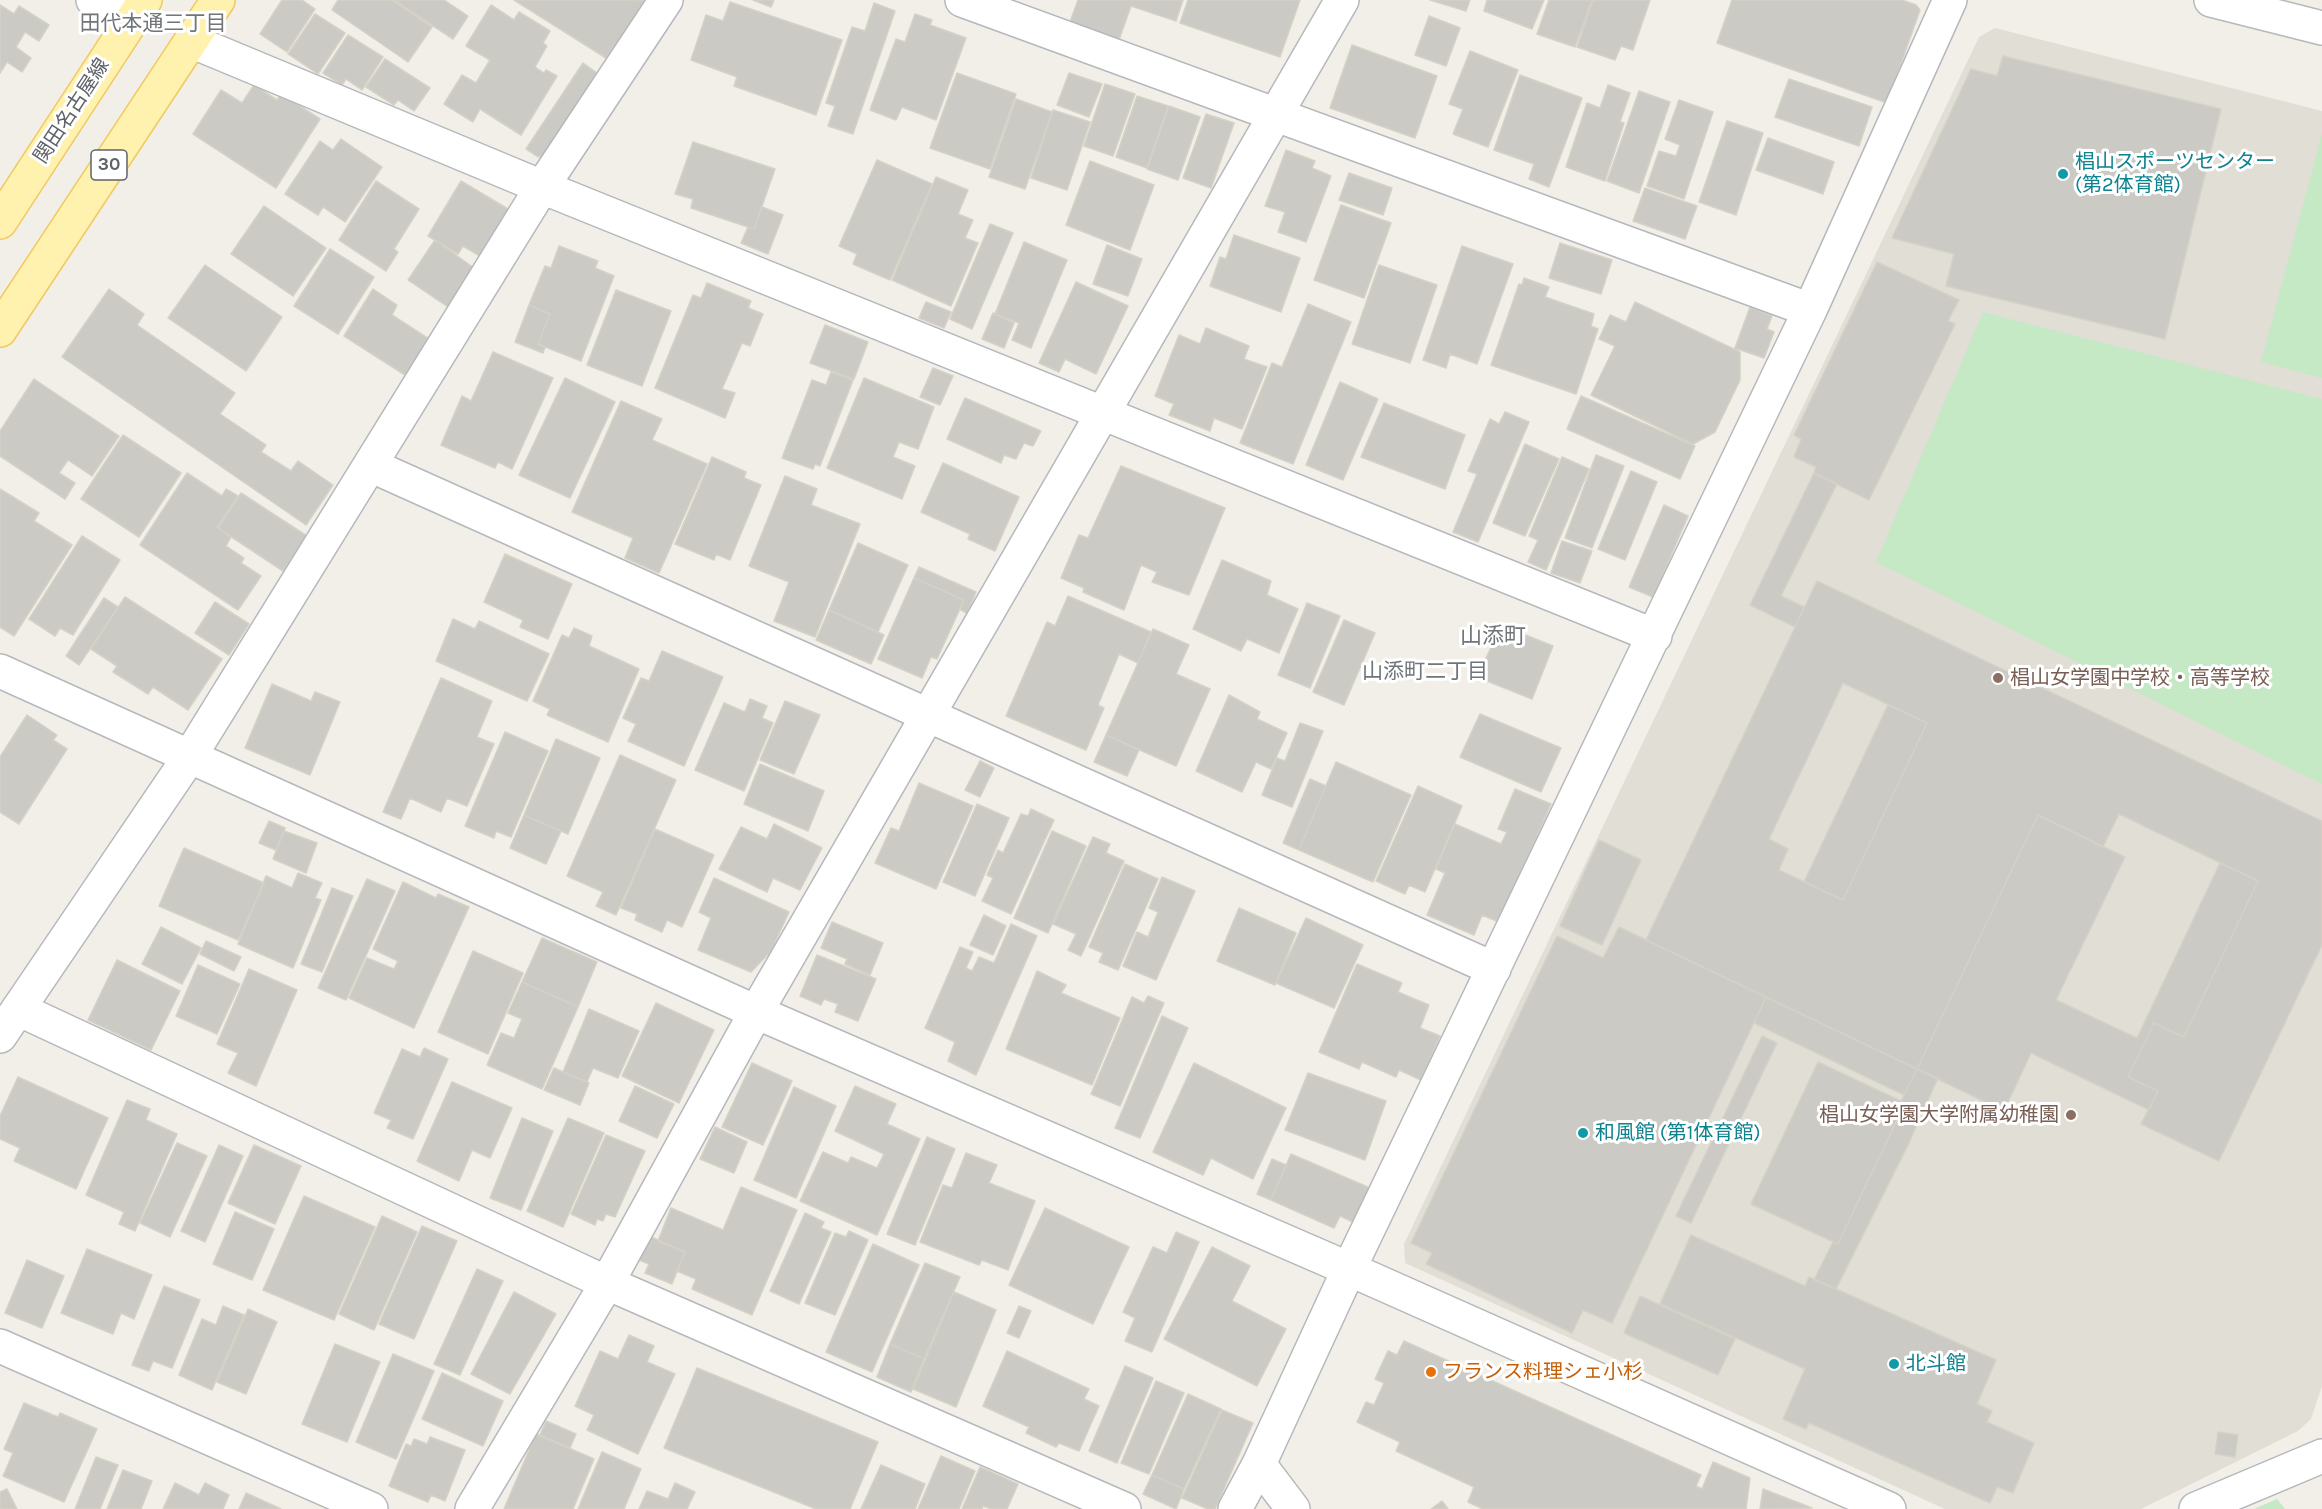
<!DOCTYPE html>
<meta charset="utf-8">
<style>
body{margin:0}
canvas{display:block;background:#f1efe8}
</style>
<canvas width="2322" height="1509"></canvas>
<script>
const c = document.querySelector('canvas').getContext('2d');
c.lineJoin = 'round';
function paint(path, color) { c.fillStyle = color; c.fill(path, 'evenodd'); }
function strokePath(path, color, width, dash) { c.strokeStyle = color; c.lineWidth = width; c.lineCap = dash ? 'butt' : 'round'; c.setLineDash(dash || []); c.stroke(path); }
function write(font, color, halo, rows, align = 'center') {
  c.font = font + ' Karla,"Noto Sans JP",sans-serif'; c.lineWidth = 6; c.setLineDash([]); c.textBaseline = 'middle'; c.strokeStyle = halo; c.fillStyle = color; for (const [text, x, y, turn = 0] of rows) {
    c.save(); c.translate(x, y); c.rotate((+turn || 0) * Math.PI / 180); c.textAlign = isNaN(turn) ? turn : align; if (halo) c.strokeText(text, 0, 0); c.fillText(text, 0, 0); c.restore();
  }
}
paint(new Path2D(`
 M1995,28L2322,111V1386L2311,1419L2298,1431L2141,1509H1945L1405,1263L1404,1244L1979,37Z`), '#e1ded6');
paint(new Path2D(`
 M2322,134V378L2261,362Z
 M1983,312L2322,399V784L1876,562Z
 M2277,1499L2285,1509H2254Z`), '#c5e8c5');
const building = new Path2D(`
 M282,0H302L315,9L287,52L260,34Z
 M338,0H392L432,27L408,62L332,10Z
 M394,0H444L468,16L453,39Z
 M514,0H648L624,53L614,46L606,58Z
 M753,0H774L771,7Z
 M1078,0H1183L1176,21L1131,6L1119,40L1070,22Z
 M1188,0H1300L1280,57L1180,23Z
 M1430,0H1470L1466,11Z
 M1487,0H1544L1532,29L1484,11Z
 M1549,0H1592L1575,47L1537,34Z
 M1593,0H1650L1633,50L1621,46L1615,60L1577,47Z
 M1732,0H1902L1916,5L1920,10L1887,103L1717,43Z
 M730,2L842,40L816,115L734,86L737,77L691,60L706,15L723,21Z
 M874,3L895,11L853,134L828,126L835,106L826,103L852,27L865,31Z
 M0,5L14,14L19,6L49,25L39,41L25,32L16,47L31,58L22,72L7,62L0,73Z
 M491,5L514,20L519,12L550,31L543,43L547,46L535,67L544,73L546,70L557,76L521,135L480,109L473,122L444,104L462,75L476,83L490,60L466,46Z
 M315,14L345,33L318,74L288,54Z
 M915,14L932,20L930,25L966,38L936,120L902,107L896,120L870,110L896,39L905,42Z
 M1429,16L1460,28L1446,66L1415,55Z
 M348,35L383,57L362,90L346,79L342,85L323,73Z
 M1352,45L1437,76L1415,138L1330,108Z
 M1470,51L1518,70L1488,147L1453,134L1463,109L1449,104Z
 M2003,56L2221,109L2165,339L1946,286L1954,254L1892,238L1971,69L1997,76Z
 M385,59L430,88L414,111L398,100L394,105L366,87Z
 M583,63L604,78L556,151L538,157L526,149Z
 M957,73L1016,94L990,169L930,148Z
 M1069,73L1102,84L1089,117L1057,105Z
 M1520,75L1582,98L1549,187L1529,179L1534,164L1494,150Z
 M1789,79L1872,107L1859,146L1775,117Z
 M1105,84L1135,94L1113,156L1084,146Z
 M254,85L277,100L281,94L320,119L276,188L193,134L221,90L242,103Z
 M1608,85L1630,93L1620,122L1624,123L1605,181L1566,167L1587,103L1600,108Z
 M1639,91L1670,102L1639,193L1607,181Z
 M1137,96L1168,106L1147,168L1116,157Z
 M1016,99L1052,112L1025,189L989,177Z
 M1679,100L1713,112L1684,199L1647,186L1659,151L1676,156L1680,145L1665,139Z
 M1169,106L1200,117L1178,180L1147,169Z
 M1053,110L1090,122L1067,190L1031,178Z
 M1206,114L1234,123L1211,188L1183,178Z
 M1727,121L1763,133L1736,215L1699,202Z
 M1768,138L1834,162L1823,194L1756,170Z
 M341,139L382,167L345,222L323,207L318,215L285,194L320,141L333,150Z
 M693,142L775,169L754,229L691,208L693,199L675,194Z
 M1286,150L1315,161L1312,168L1331,176L1306,242L1278,232L1285,212L1265,206Z
 M877,160L932,184L890,280L853,264L857,254L839,246Z
 M1090,161L1154,185L1130,250L1066,225Z
 M1349,173L1392,188L1383,215L1339,200Z
 M936,177L968,190L958,214L973,220L965,238L978,243L951,306L892,280Z
 M376,181L419,209L394,249L398,252L386,271L339,240Z
 M461,181L513,212L485,259L463,246L458,254L428,236Z
 M1645,188L1697,206L1685,239L1633,221Z
 M1341,205L1391,223L1364,298L1314,280Z
 M264,206L326,248L293,296L231,254Z
 M762,207L783,215L768,254L741,243L748,227L754,229Z
 M990,224L1013,233L972,329L950,319Z
 M1234,235L1300,258L1281,312L1210,286L1220,257L1226,259Z
 M435,240L474,268L451,309L408,280Z
 M1024,242L1067,260L1031,348L1012,340L1019,323L995,314Z
 M1560,243L1612,260L1601,294L1549,278Z
 M1107,245L1142,259L1128,296L1093,284Z
 M559,246L598,261L595,268L614,276L581,361L538,344L550,314L529,305L545,266L551,268Z
 M1462,246L1513,264L1477,364L1450,354L1446,368L1423,360Z
 M330,249L374,277L338,334L294,306Z
 M1877,262L1959,300L1948,321L1955,324L1869,500L1814,473L1816,467L1794,457L1801,439L1794,435Z
 M205,265L282,317L246,371L168,318Z
 M1379,265L1437,285L1410,363L1352,344Z
 M1524,278L1549,287L1545,297L1594,314L1591,326L1598,329L1576,394L1491,365L1519,284L1522,285Z
 M1076,282L1128,306L1096,374L1065,359L1059,372L1039,363Z
 M707,283L751,301L748,308L763,314L750,346L742,343L722,389L735,393L725,418L655,388L693,295L701,298Z
 M109,289L144,314L137,325L235,393L220,414L266,445L261,452L291,471L298,461L333,485L306,525L62,357Z
 M373,289L397,305L392,315L429,339L405,375L344,336Z
 M616,290L671,311L642,386L587,365Z
 M926,302L951,312L944,328L919,318Z
 M1635,302L1740,352V380L1715,432L1693,444L1591,395L1615,346L1599,339L1610,315L1626,322Z
 M1308,304L1351,322L1293,464L1240,443L1272,363L1282,367Z
 M529,305L550,314L538,344L545,347L543,353L515,342Z
 M1750,307L1772,316L1767,329L1774,332L1764,358L1735,348Z
 M993,313L1014,323L1004,348L982,339Z
 M825,325L868,342L854,379L810,363Z
 M1206,328L1249,346L1244,359L1267,367L1242,429L1214,418L1210,431L1169,415L1174,404L1155,396L1179,335L1200,344Z
 M493,352L553,378L512,469L498,462L495,468L441,445L462,396L471,401Z
 M933,368L953,376L940,405L920,397Z
 M831,372L853,380L820,466L815,464L813,469L782,458L812,380L826,385Z
 M565,378L615,402L570,498L519,475Z
 M864,378L934,407L918,449L899,442L893,457L915,466L902,499L827,468Z
 M34,379L119,436L92,476L68,460L59,473L75,483L65,499L0,456V431Z
 M1340,382L1378,399L1343,480L1306,465Z
 M1581,396L1695,446L1680,479L1567,429Z
 M965,398L1041,431L1033,446L1024,443L1016,459L1004,455L1001,463L947,439Z
 M621,401L662,419L652,440L707,464L659,573L625,558L633,538L572,512Z
 M1384,403L1465,435L1445,489L1361,457Z
 M1505,412L1529,422L1478,542L1453,532L1477,474L1468,471L1490,419L1499,424Z
 M123,435L181,473L139,537L81,499Z
 M1525,444L1559,459L1525,536L1493,523Z
 M1596,455L1624,466L1592,548L1565,538Z
 M712,457L746,472L744,478L761,485L730,560L716,554L714,560L675,544Z
 M1562,457L1589,469L1546,570L1528,562L1538,540L1529,536Z
 M943,463L1019,497L995,551L968,539L970,534L921,512Z
 M1121,466L1225,508L1189,595L1152,582L1157,572L1141,565L1124,610L1083,592L1084,588L1061,578L1079,535L1088,538Z
 M1631,471L1657,482L1625,560L1598,549Z
 M187,473L222,496L226,489L238,496L217,527L231,537L226,546L244,558L241,563L261,576L238,610L140,545Z
 M1814,473L1837,484L1781,596L1804,607L1795,627L1750,605Z
 M785,476L817,489L811,505L860,524L815,637L774,621L789,582L749,566Z
 M0,489L39,513L34,521L72,545L14,636L0,627Z
 M241,493L307,536L283,571L218,528Z
 M1664,505L1688,516L1653,597L1629,587Z
 M82,536L120,560L73,635L60,628L55,636L29,619Z
 M1562,541L1592,551L1580,583L1551,573Z
 M858,543L908,565L878,632L829,610Z
 M505,554L572,584L548,639L520,627L523,620L484,602Z
 M1222,560L1271,581L1267,595L1298,609L1279,653L1247,639L1241,651L1193,629Z
 M919,567L976,592L967,613L959,609L964,600L914,578Z
 M914,578L964,600L937,659L931,657L922,678L878,659Z
 M1817,581L2322,821V945L2219,1161L2141,1124L2158,1091L2128,1077L2154,1023L2184,1037L2258,881L2119,814L2103,847L2038,815L1917,1069L1646,940ZM1843,683L1927,723L1843,900L1779,870L1788,849L1769,839Z
 M1068,596L1151,632L1138,663L1119,654L1098,705L1104,708L1086,750L1006,716L1047,622L1055,626Z
 M125,597L222,659L188,710L153,687L148,694L113,672L117,666L91,649Z
 M104,598L118,607L79,665L66,656Z
 M215,602L249,624L229,655L195,633Z
 M1307,603L1340,616L1310,688L1278,675Z
 M829,610L884,635L871,664L816,640Z
 M453,619L475,629L479,621L549,654L527,701L436,661Z
 M1344,620L1375,633L1344,705L1313,692Z
 M574,628L592,636L589,646L639,669L608,742L547,715L550,709L533,701L562,635L569,638Z
 M1153,629L1189,645L1176,674L1210,689L1176,766L1106,735Z
 M1513,630L1553,646L1532,699L1477,677L1496,637L1507,643Z
 M662,651L723,677L684,766L628,741L636,724L623,718L641,678L649,681Z
 M441,678L492,701L477,737L494,744L467,806L447,798L441,812L410,798L401,819L383,812Z
 M272,684L311,701L315,692L340,702L310,775L245,748Z
 M1229,695L1260,712L1257,719L1287,733L1271,769L1256,762L1242,792L1196,771Z
 M750,699L767,706L762,718L773,723L744,791L695,770L724,703L745,712Z
 M785,701L820,715L794,774L760,760Z
 M1888,705L1927,723L1843,900L1804,882Z
 M1480,714L1561,748L1541,792L1460,757Z
 M27,715L57,735L53,740L67,749L19,824L0,812V757Z
 M1300,723L1323,731L1292,807L1262,795L1277,758L1285,761Z
 M505,732L548,751L511,837L496,831L494,838L465,826Z
 M1106,735L1139,750L1127,776L1094,762Z
 M556,739L600,758L568,834L524,815Z
 M620,755L676,780L616,915L596,906L603,892L567,876Z
 M980,761L994,768L980,797L965,790Z
 M1336,762L1411,795L1373,882L1299,850Z
 M760,764L824,791L808,831L744,804Z
 M1310,779L1326,786L1299,850L1283,843Z
 M919,783L973,806L936,889L875,863L891,828L899,831Z
 M1418,786L1462,806L1425,892L1409,885L1405,894L1376,881Z
 M1515,789L1551,804L1499,922L1482,915L1474,935L1427,915L1445,873L1436,869L1455,824L1501,844L1507,832L1498,829Z
 M977,804L1009,818L975,896L943,882Z
 M1031,809L1054,820L1011,914L982,901L993,878L987,875L998,850L1003,853L1021,814L1028,816Z
 M524,815L561,831L546,864L510,848Z
 M2038,815L2125,857L2056,1000L2137,1038L2220,863L2258,881L2184,1037L2154,1023L2128,1077L2158,1091L2149,1110L2031,1053L2004,1111L1917,1069Z
 M269,821L285,828L276,850L259,843Z
 M774,824L822,848L800,890L773,878L767,892L719,869L741,827L767,839Z
 M655,829L714,855L682,927L667,920L662,932L635,920L637,914L621,908Z
 M284,831L317,843L306,873L273,859Z
 M1052,831L1086,846L1048,933L1014,918Z
 M1093,837L1110,844L1106,853L1124,861L1081,956L1068,950L1076,934L1053,924Z
 M1599,840L1641,860L1602,945L1560,926Z
 M184,848L264,883L238,940L159,906Z
 M1125,864L1158,879L1118,970L1099,962L1103,953L1089,947Z
 M298,873L322,883L315,898L321,900L293,968L238,944L266,876L292,888Z
 M1162,877L1195,891L1156,980L1123,966L1137,932L1148,937L1158,912L1149,908Z
 M714,878L789,912L771,951L751,972L698,950L711,918L699,912Z
 M367,879L395,891L346,1000L318,988Z
 M403,882L436,898L438,894L469,907L414,1028L349,998L367,958L394,969L398,961L373,949Z
 M332,888L353,896L322,972L301,964Z
 M1239,908L1296,933L1275,985L1217,961Z
 M984,915L1006,926L993,955L970,945Z
 M1306,918L1363,945L1334,1008L1276,983Z
 M832,922L883,943L870,975L845,964L847,959L821,948Z
 M1011,924L1037,936L976,1075L948,1061L955,1042L925,1028L960,947L973,952L966,968L972,971L979,957L994,963Z
 M161,927L201,948L182,984L142,964Z
 M1619,927L1766,997L1612,1323L1583,1310L1572,1333L1426,1264L1432,1253L1411,1243L1557,936L1603,958Z
 M542,938L597,962L578,1007L522,982Z
 M206,941L241,957L234,971L200,954Z
 M473,951L523,973L488,1054L438,1032Z
 M817,955L876,979L858,1021L835,1012L838,1004L824,999L821,1005L800,996Z
 M117,960L180,991L151,1050L88,1020Z
 M1357,964L1402,983L1398,992L1429,1005L1420,1028L1440,1036L1421,1080L1399,1070L1396,1077L1362,1062L1359,1069L1319,1052Z
 M198,965L240,984L217,1034L176,1016Z
 M249,969L297,990L256,1086L228,1073L238,1053L217,1044Z
 M1037,971L1066,985L1061,993L1120,1018L1092,1085L1006,1049Z
 M522,982L578,1007L542,1089L487,1065L501,1033L514,1038L522,1019L508,1013Z
 M1148,996L1164,1003L1120,1106L1091,1094L1132,997L1144,1003Z
 M1766,997L1917,1069L1904,1095L1754,1023Z
 M656,1003L714,1030L679,1103L622,1076Z
 M589,1009L639,1031L618,1078L593,1068L587,1082L563,1072Z
 M1162,1016L1188,1028L1140,1138L1115,1128Z
 M1762,1036L1777,1043L1691,1223L1676,1216Z
 M424,1048L448,1059L413,1139L387,1128L391,1120L374,1113L402,1049L420,1057Z
 M1818,1062L1905,1103L1838,1244L1751,1204Z
 M752,1063L792,1081L763,1145L722,1127Z
 M1194,1063L1286,1108L1253,1179L1211,1158L1203,1175L1153,1152Z
 M554,1068L589,1083L580,1105L544,1090Z
 M1917,1069L1938,1078L1908,1145L1836,1289L1814,1280L1833,1242L1838,1244L1905,1103L1901,1101Z
 M1308,1073L1386,1101L1365,1160L1285,1130Z
 M18,1077L108,1118L76,1189L14,1161L20,1148L0,1139V1116Z
 M452,1082L512,1108L490,1158L472,1150L459,1181L417,1161Z
 M635,1086L674,1104L657,1138L619,1121Z
 M855,1086L896,1104L887,1124L920,1139L877,1235L800,1201L823,1152L848,1163L851,1157L877,1168L884,1154L835,1131Z
 M794,1087L836,1106L796,1198L754,1180Z
 M127,1100L150,1109L146,1120L177,1134L135,1231L119,1224L124,1212L86,1195Z
 M522,1118L553,1131L521,1210L490,1198Z
 M568,1118L604,1133L563,1227L527,1211Z
 M715,1127L747,1142L734,1173L700,1159Z
 M606,1135L645,1151L615,1217L606,1214L603,1221L597,1219L595,1225L571,1214Z
 M927,1137L955,1149L915,1245L887,1234Z
 M177,1143L207,1156L170,1237L140,1223Z
 M219,1145L243,1156L205,1242L181,1231Z
 M254,1145L301,1166L275,1224L228,1203Z
 M966,1153L997,1165L989,1183L1035,1201L1008,1270L982,1260L979,1265L920,1242L943,1185L952,1188Z
 M1291,1154L1370,1188L1355,1223L1340,1216L1334,1228L1271,1200Z
 M1272,1159L1286,1165L1271,1200L1257,1194Z
 M741,1187L797,1210L752,1315L692,1289L696,1279L677,1271L685,1252L658,1241L671,1208L723,1230Z
 M304,1196L375,1227L334,1320L263,1290Z
 M1045,1208L1129,1247L1093,1324L1009,1285Z
 M235,1212L274,1229L252,1280L213,1264Z
 M805,1213L824,1222L821,1228L831,1232L799,1304L770,1291Z
 M382,1216L417,1232L374,1330L339,1314Z
 M422,1226L457,1241L414,1339L379,1324Z
 M849,1231L868,1240L835,1315L805,1303L835,1233L846,1237Z
 M1176,1232L1199,1242L1152,1352L1125,1341L1135,1318L1123,1312L1153,1247L1167,1253Z
 M1691,1235L1805,1286L1809,1277L1996,1360L1977,1404L1992,1411L1987,1422L2034,1443L2013,1493L1997,1487L1990,1503L1809,1423L1806,1429L1783,1419L1805,1369L1660,1304Z
 M649,1236L685,1252L672,1284L645,1273L649,1264L639,1260Z
 M873,1244L919,1265L872,1372L826,1352Z
 M1212,1247L1250,1266L1232,1301L1286,1329L1257,1386L1164,1339Z
 M87,1249L152,1275L134,1319L121,1313L113,1334L61,1313Z
 M27,1260L64,1276L42,1328L5,1313Z
 M925,1263L960,1277L924,1359L890,1344Z
 M477,1269L503,1281L460,1375L434,1364Z
 M164,1286L200,1300L172,1368L153,1361L149,1371L132,1365Z
 M514,1292L556,1314L510,1394L471,1374Z
 M954,1292L996,1310L956,1407L913,1389Z
 M1640,1296L1735,1339L1718,1375L1624,1333Z
 M223,1306L244,1315L212,1390L179,1375L202,1319L216,1325Z
 M1019,1306L1031,1311L1019,1338L1007,1333Z
 M248,1309L277,1322L246,1394L217,1382Z
 M629,1335L654,1346L647,1362L675,1374L638,1454L587,1430L594,1415L575,1406L600,1351L618,1359Z
 M1404,1341L1701,1475L1696,1486L1702,1489L1713,1462L1750,1478L1746,1509H1483L1468,1502L1474,1487L1396,1451L1400,1442L1357,1422L1366,1402L1374,1405L1384,1383L1375,1379L1388,1351L1397,1355Z
 M335,1344L380,1362L347,1442L302,1424Z
 M890,1344L924,1359L911,1392L877,1377Z
 M1007,1351L1089,1389L1084,1399L1099,1406L1079,1451L1059,1443L1056,1447L1026,1433L1029,1427L983,1406Z
 M393,1354L434,1371L396,1459L356,1442Z
 M1125,1366L1153,1378L1117,1463L1089,1451Z
 M697,1368L878,1442L850,1509H816L664,1448Z
 M442,1373L503,1401L483,1446L422,1419Z
 M1156,1381L1184,1393L1149,1474L1121,1463Z
 M1188,1394L1221,1409L1184,1489L1152,1475Z
 M24,1403L58,1417L60,1413L97,1429L64,1502L3,1476L13,1453L4,1449Z
 M1222,1410L1253,1423L1215,1509H1208L1182,1498Z
 M546,1421L576,1434L570,1448L540,1435Z
 M2218,1432L2238,1435L2235,1457L2215,1454Z
 M536,1434L594,1459L573,1509H504Z
 M430,1437L465,1450L445,1501L431,1495L428,1502L389,1486L406,1444L411,1446L414,1439L427,1444Z
 M602,1452L641,1469L624,1509H578Z
 M941,1456L975,1471L959,1509H918Z
 M96,1457L118,1465L100,1509H75Z
 M881,1465L925,1484L915,1509H861Z
 M980,1467L1018,1484L1007,1509H991L983,1506L982,1509H962Z
 M123,1470L152,1481L141,1509H107Z
 M1152,1475L1184,1489L1176,1509L1143,1494Z
 M175,1483L199,1495L205,1483L229,1495L223,1509H163Z
 M675,1483L695,1492L687,1509H639L647,1491L668,1499Z
 M7,1489L17,1509H0V1492Z
 M1763,1489L1812,1508L1760,1509Z
 M246,1493L281,1509H239Z
 M1442,1501L1448,1509H1431Z`);
paint(building, '#cccac5');
strokePath(building, '#d6d1c6', 1.5);
const minor = new Path2D(`
 M93,0L133,17
 M962,0L1810,310
 M2211,0L2322,28
 M191,41L542,187L1655,636
 M370,465L1494,969
 M0,671L756,1012L1349,1269L1889,1509
 M18,1009L607,1283L1124,1509
 M0,1036L190,756L542,187L666,0
 M0,1346L371,1509
 M1259,1464L1293,1509
 M472,1509L607,1283L756,1012L1342,0
 M1235,1509L1259,1464L1349,1269L1810,310L1950,0
 M2196,1509L2322,1456`);
const major = new Path2D(`
 M0,222L145,0
 M0,330L218,0`);
strokePath(minor, '#b5b8bc', 36);
strokePath(major, '#f2c960', 36);
strokePath(minor, '#fff', 33);
strokePath(major, '#fff2af', 33);
for (const [x, y, r, color] of [
 [2063,174,6,"#0f9aa8"],
 [1998,678,6,"#8d6e63"],
 [2071,1115,6,"#8d6e63"],
 [1583,1133,6,"#0f9aa8"],
 [1894,1364,6,"#0f9aa8"],
 [1431,1372,6,"#e8710a"]
]) { const dot = new Path2D(); dot.arc(x, y, r, 0, 2 * Math.PI); c.fillStyle = color; c.fill(dot); strokePath(dot, '#fff', 2); }
for (const [x, y, w] of [
 [109,165,36]
]) { const box = new Path2D(); box.roundRect(x - w / 2, y - 15, w, 30, 4.5); c.fillStyle = '#fff'; c.fill(box); strokePath(box, '#5f6368', 1.5); }
write('bold 18px', '#5f6368', null, [
 ["30",109,165]
]);
write('20px', '#5f6368', '#fff', [
 ["関田名古屋線",72,111,-57]
]);
write('20px', '#0d838f', '#fff', [
 ["椙山スポーツセンター",2075,162],
 ["(第2体育館)",2075,185],
 ["和風館 (第1体育館)",1595,1133],
 ["北斗館",1906,1364]
], 'left');
write('20px', '#785e54', '#fff', [
 ["椙山女学園中学校・高等学校",2010,678],
 ["椙山女学園大学附属幼稚園",2059,1115,"right"]
], 'left');
write('20px', '#c56008', '#fff', [
 ["フランス料理シェ小杉",1443,1372]
], 'left');
write('21px', '#70757a', '#fff', [
 ["田代本通三丁目",153,24],
 ["山添町二丁目",1425,672]
]);
write('22px', '#70757a', '#fff', [
 ["山添町",1493,637]
]);
</script>
